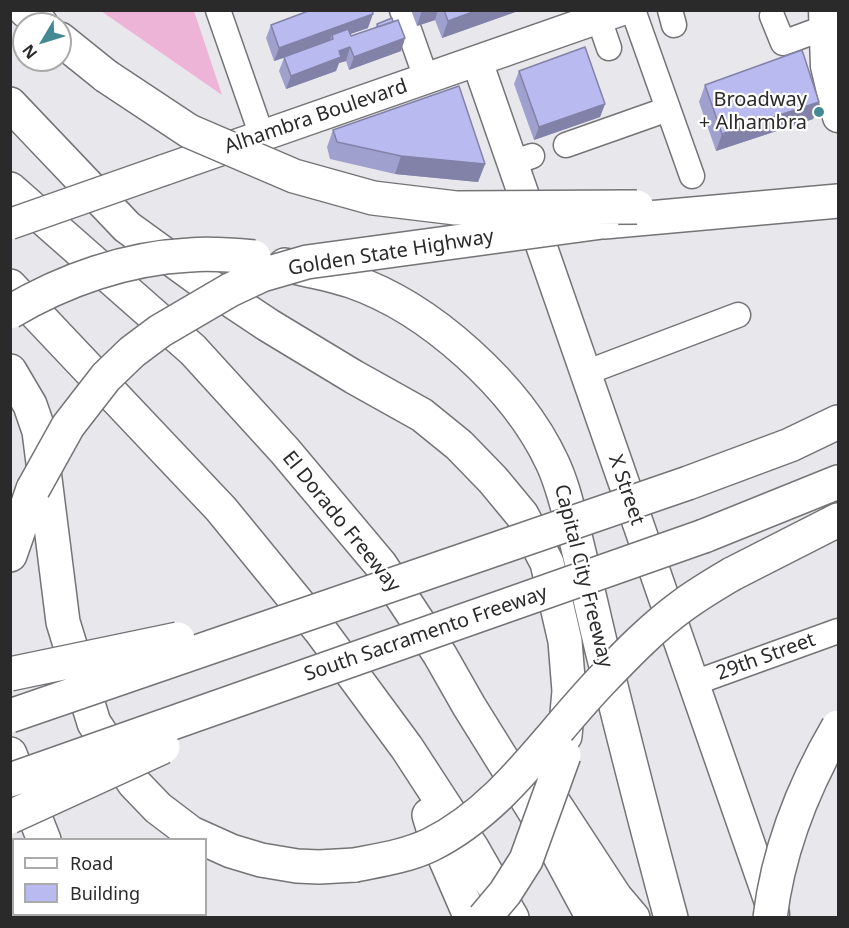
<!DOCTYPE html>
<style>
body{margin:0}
#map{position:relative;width:849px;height:928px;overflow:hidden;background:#e8e7eb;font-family:"Noto Sans",sans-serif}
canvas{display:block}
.frame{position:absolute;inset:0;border:12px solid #2a2a2b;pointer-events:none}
.legend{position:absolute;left:12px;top:838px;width:195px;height:78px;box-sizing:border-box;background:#fff;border:2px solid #aaa;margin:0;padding:8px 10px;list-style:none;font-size:18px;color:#2a2a2b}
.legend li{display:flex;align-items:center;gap:12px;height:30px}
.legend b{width:30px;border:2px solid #aaa}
.north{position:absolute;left:12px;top:12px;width:60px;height:60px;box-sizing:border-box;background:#fff;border:2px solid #aaa;border-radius:50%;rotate:232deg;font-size:16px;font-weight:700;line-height:24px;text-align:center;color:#2a2a2b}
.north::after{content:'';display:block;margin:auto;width:21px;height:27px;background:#438a94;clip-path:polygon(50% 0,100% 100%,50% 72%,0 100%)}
</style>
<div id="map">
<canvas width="849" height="928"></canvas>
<div class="frame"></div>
<ul class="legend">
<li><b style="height:8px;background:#fff"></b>Road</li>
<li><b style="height:16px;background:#b9baf0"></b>Building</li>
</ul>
<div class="north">N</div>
</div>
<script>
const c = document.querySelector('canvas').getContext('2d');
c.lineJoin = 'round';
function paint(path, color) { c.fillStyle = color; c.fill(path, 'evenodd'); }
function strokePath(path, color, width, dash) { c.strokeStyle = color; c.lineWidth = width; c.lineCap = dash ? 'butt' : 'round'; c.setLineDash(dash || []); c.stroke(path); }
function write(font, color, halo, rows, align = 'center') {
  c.font = font + ' "Noto Sans",sans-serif'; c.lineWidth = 4.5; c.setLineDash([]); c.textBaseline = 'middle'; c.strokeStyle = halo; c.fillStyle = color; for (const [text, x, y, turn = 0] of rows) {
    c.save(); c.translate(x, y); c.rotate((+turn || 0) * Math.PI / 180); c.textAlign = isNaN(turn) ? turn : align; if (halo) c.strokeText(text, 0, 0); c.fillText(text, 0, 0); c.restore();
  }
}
paint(new Path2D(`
 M101,11H194L222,95Z`), '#eeb4d8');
const minor = new Path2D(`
 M218,10L262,136
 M402,10L426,78
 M633,10L692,176
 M670,10L674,25
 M772,16L783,43L813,32
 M599,19L609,48
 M566,145L668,109
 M512,163L532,156
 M585,373L738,315
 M694,683L838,631`);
const major = new Path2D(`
 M824,10L826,66L838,117
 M477,61L774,914
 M164,170L622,10`);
const highway = new Path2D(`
 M25,10L41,24
 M60,39L106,76
 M10,104L127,227L196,277L268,325L354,377L422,415L459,445L493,480L522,515L547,563L565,641L569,691L565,736
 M10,189L193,350L285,451L380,564L440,655L469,706L543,825L593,918
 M604,222L838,201
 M285,265C307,270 330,274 351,281C430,308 517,387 552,462C564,487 569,514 576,540C585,576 593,613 602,650C624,739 647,829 671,918
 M10,286L221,509L320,630L407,748L472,848L512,918
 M10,371L30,405L39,431L63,622L94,723L134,783L158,808L191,833L231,851L261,860L297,866L319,867L355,865
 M688,483L790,445L838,422
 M704,536L838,482
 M10,555L33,489
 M732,574L838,520
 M10,754L44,840
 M546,791L616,898L633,918
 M429,815L435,835L471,918
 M100,914L102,918`);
strokePath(minor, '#747376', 27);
strokePath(major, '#747376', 33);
strokePath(highway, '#747376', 36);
strokePath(minor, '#fff', 24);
strokePath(major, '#fff', 30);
strokePath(highway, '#fff', 33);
const majorBridge = new Path2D(`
 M10,224L164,170`);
const highwayBridge = new Path2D(`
 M106,76L189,131L294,176L373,198L456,208L637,207
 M10,312C64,280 127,258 190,255C211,253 233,255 254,257
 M33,489L68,426L106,377L132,352L160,331L230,290L262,275L307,262L602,222
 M10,674L178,639
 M10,716L688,483
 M10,780L704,536
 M10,817L163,747
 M355,865C380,860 407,856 430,845C503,809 547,737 602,680C627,654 653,627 682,606C698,594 715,584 732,574
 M484,918L505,893L526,860L564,755
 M770,918C778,851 804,785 838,727`);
strokePath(majorBridge, '#747376', 33, []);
strokePath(highwayBridge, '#747376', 36, []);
strokePath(majorBridge, '#fff', 30);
strokePath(highwayBridge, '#fff', 33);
paint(new Path2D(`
 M411,10H521L442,38L435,20L417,26Z
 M393,22L405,38L401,51L349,70L346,61L339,63L336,71L286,89L279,71L284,58L274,61L266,38L271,25L368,28L350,34L351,36L375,28L377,24Z
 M519,71L605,104L600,117L534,140L514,84Z
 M705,85L819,102L813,119L716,151L699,102Z
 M333,130L485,164L478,182L395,174L330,159L327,147Z`), '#9fa0ce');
paint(new Path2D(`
 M422,10H438L435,20L417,26Z
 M478,10H521L442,38L448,21Z
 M373,14L368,28L333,40L332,35L329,42L274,61L279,48Z
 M405,38L401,51L349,70L354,57Z
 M350,47L346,61L339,63L336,71L286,89L291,76L339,51Z
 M819,102L813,119L716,151L722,134Z
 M605,104L600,117L534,140L539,127Z
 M401,156L485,164L478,182L395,174Z`), '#8282a8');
const building = new Path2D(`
 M311,10H372L373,14L279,48L271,25Z
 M444,10H478L448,21Z
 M392,18L393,22L378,27L377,24Z
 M398,20L405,38L354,57L350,47L339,51L341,57L291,76L284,57L333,39L332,35L348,29L351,36Z
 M585,47L605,104L539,127L519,71Z
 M802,50L819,102L722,134L705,85Z
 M459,86L485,164L401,156L337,142L333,130Z`);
paint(building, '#b9baf0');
strokePath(building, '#8282a8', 1.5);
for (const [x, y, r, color] of [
 [819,112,6,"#438a94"]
]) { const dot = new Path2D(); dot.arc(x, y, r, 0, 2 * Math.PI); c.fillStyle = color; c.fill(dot); strokePath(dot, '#fff', 2); }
write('20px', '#2a2a2b', '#fff', [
 ["Broadway",807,100],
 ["+ Alhambra",807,123]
], 'right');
write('20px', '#2a2a2b', '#fff', [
 ["Alhambra Boulevard",316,117,-19],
 ["Golden State Highway",391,253,-9],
 ["X Street",626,490,71],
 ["El Dorado Freeway",341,522,51],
 ["Capital City Freeway",583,576,76],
 ["South Sacramento Freeway",426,634,-19],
 ["29th Street",766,657,-20]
]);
</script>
